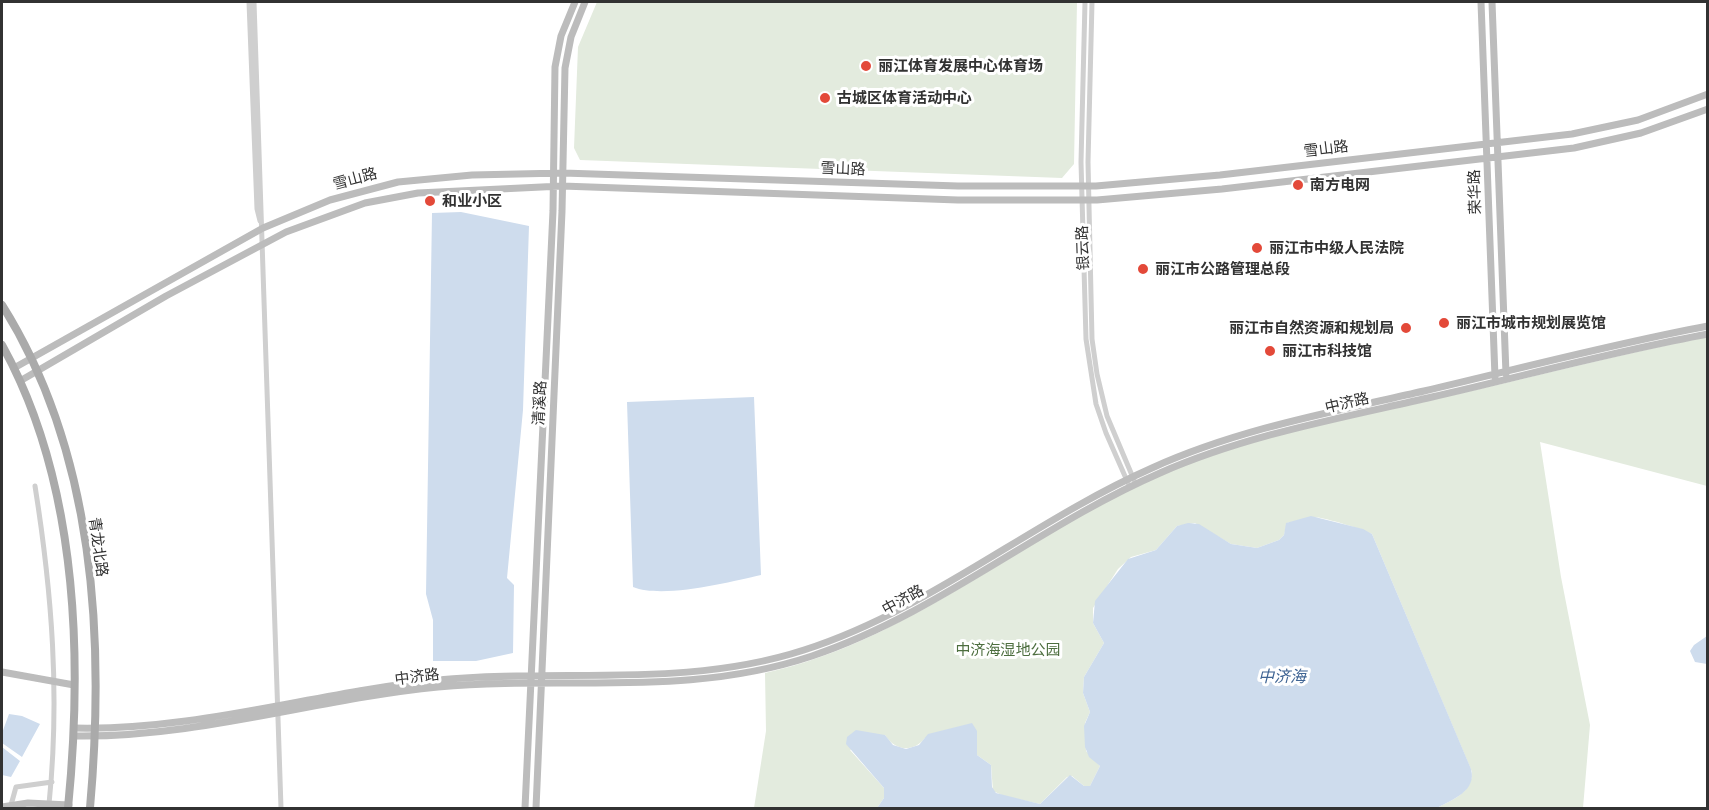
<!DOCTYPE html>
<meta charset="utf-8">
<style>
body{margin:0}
#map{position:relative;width:1709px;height:810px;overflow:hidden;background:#fff;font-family:"Asap Condensed",sans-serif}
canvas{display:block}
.frame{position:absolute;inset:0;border:3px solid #323232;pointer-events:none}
</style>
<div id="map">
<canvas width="1709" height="810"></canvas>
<div class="frame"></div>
</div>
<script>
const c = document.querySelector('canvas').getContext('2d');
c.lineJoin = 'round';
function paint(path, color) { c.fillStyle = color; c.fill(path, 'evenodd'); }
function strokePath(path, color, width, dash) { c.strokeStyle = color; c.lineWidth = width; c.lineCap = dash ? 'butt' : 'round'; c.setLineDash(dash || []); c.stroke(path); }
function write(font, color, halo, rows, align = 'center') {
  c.font = font + ' "Asap Condensed","Noto Sans SC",sans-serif'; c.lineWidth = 6; c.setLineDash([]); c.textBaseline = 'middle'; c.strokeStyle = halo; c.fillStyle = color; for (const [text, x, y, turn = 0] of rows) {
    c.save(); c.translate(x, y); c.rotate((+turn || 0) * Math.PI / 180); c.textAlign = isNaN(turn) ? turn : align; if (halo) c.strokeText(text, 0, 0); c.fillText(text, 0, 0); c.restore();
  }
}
paint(new Path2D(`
 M597,2H1077L1074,164L1062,178L580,160L574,148L578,47Z
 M1707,337V486L1540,442L1561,577L1590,725L1583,808H1437C1453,799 1472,793 1472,772L1372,534C1363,529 1331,520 1321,518C1311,516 1297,521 1287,523L1284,535L1279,540L1257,548L1231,544L1195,523L1177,526L1156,550L1131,557L1118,569L1093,608V623L1104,643L1084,677L1083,693L1090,712L1085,723L1086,751L1100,766L1090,786H1084L1072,776L1067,777L1040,804L1004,796L993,791L991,765L977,755L976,741L925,738C913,753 895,751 885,735L850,750L884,788V798L877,808H754L766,731L765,673C910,642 1031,530 1167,473C1253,436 1346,420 1436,399C1526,379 1616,355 1707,337Z`), '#e3ebde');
paint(new Path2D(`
 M461,212L529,226L523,410L507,578L514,585L513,653L476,661H433V620L426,594L432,213Z
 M754,397L761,575C730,582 663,599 633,587L627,402Z
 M1311,516L1363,529L1372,534L1471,769C1477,791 1453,799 1437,808H877L884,798V788L846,744L847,737L856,730L885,735L893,745L906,749L919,745L928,734L972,723L977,731V755L991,765L992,787L996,793L1040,804L1070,775L1084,786H1090L1100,766L1089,757L1085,747L1084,726L1090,712L1083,693L1084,677L1104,643L1093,623L1095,601L1128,559L1156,550L1177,526L1188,523L1199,524L1231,544L1257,548L1279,540L1284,535L1286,523Z
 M1707,636V664L1695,662L1690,651L1694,645Z
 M9,714L22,716L40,724L22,757L2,743V733Z
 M2,747L20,761L11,777L2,775Z`), '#cedced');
strokePath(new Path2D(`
 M249,2L257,209L260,221
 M254,2L281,808
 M1085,2L1081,162L1086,339L1096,404L1106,433L1128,483
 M1092,2L1088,162L1092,339L1097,374L1107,416L1134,480
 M35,486C52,593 60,696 49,804
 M11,805L16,787L52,782`), '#cfcfcf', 5);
strokePath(new Path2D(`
 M1481,2L1495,377
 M1492,2L1506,374
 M14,368L263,228L330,200L398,182L472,175L563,173L958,186H1096L1220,175L1572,134L1638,120L1708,94
 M20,381L166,296L286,232L365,203L418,193L562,186L958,200H1097L1222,189L1574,148L1641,133L1708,109
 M2,672L74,685
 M74,728C198,731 316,692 438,680C561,668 684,689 804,650C929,610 1032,521 1152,468C1238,429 1332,412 1424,391C1518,369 1612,344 1708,326
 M74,736C198,738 316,699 438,687C566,675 686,698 812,656C937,614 1040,525 1160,473C1246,435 1341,418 1432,397C1524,376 1615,351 1708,334
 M2,807L28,803L69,805
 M525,808L553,211L555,67L561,36L575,2
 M536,808L562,211L565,68L571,37L585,2`), '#bcbcbc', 7);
strokePath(new Path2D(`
 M2,305C95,453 105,638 90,808
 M2,345C78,482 83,656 68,808`), '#aaa', 8);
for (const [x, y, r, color] of [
 [866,66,6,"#e34939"],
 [825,98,6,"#e34939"],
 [1298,185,6,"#e34939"],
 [430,201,6,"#e34939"],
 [1257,248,6,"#e34939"],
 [1143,269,6,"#e34939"],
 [1444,323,6,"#e34939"],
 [1406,328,6,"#e34939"],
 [1270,351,6,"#e34939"]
]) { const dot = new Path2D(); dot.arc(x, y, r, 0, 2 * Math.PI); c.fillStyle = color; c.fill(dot); strokePath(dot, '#fff', 2); }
write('bold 15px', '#323232', '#fff', [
 ["丽江体育发展中心体育场",878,66],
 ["古城区体育活动中心",837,98],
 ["南方电网",1310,185],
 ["和业小区",442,201],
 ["丽江市中级人民法院",1269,248],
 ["丽江市公路管理总段",1155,269],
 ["丽江市城市规划展览馆",1456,323],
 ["丽江市自然资源和规划局",1394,328,"right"],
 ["丽江市科技馆",1282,351]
], 'left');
write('15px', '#323232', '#fff', [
 ["雪山路",1326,149,-7],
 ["雪山路",843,169,2],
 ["雪山路",355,179,-15],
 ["荣华路",1475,192,-92],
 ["银云路",1083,248,-92],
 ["清溪路",540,403,-87],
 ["中济路",1347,403,-13],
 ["青龙北路",98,547,82],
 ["中济路",903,600,-29],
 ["中济路",417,677,-7]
]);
write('15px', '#4d6e3f', '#fff', [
 ["中济海湿地公园",1008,650]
]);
write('italic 16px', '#406594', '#fff', [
 ["中济海",1282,677]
]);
</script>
